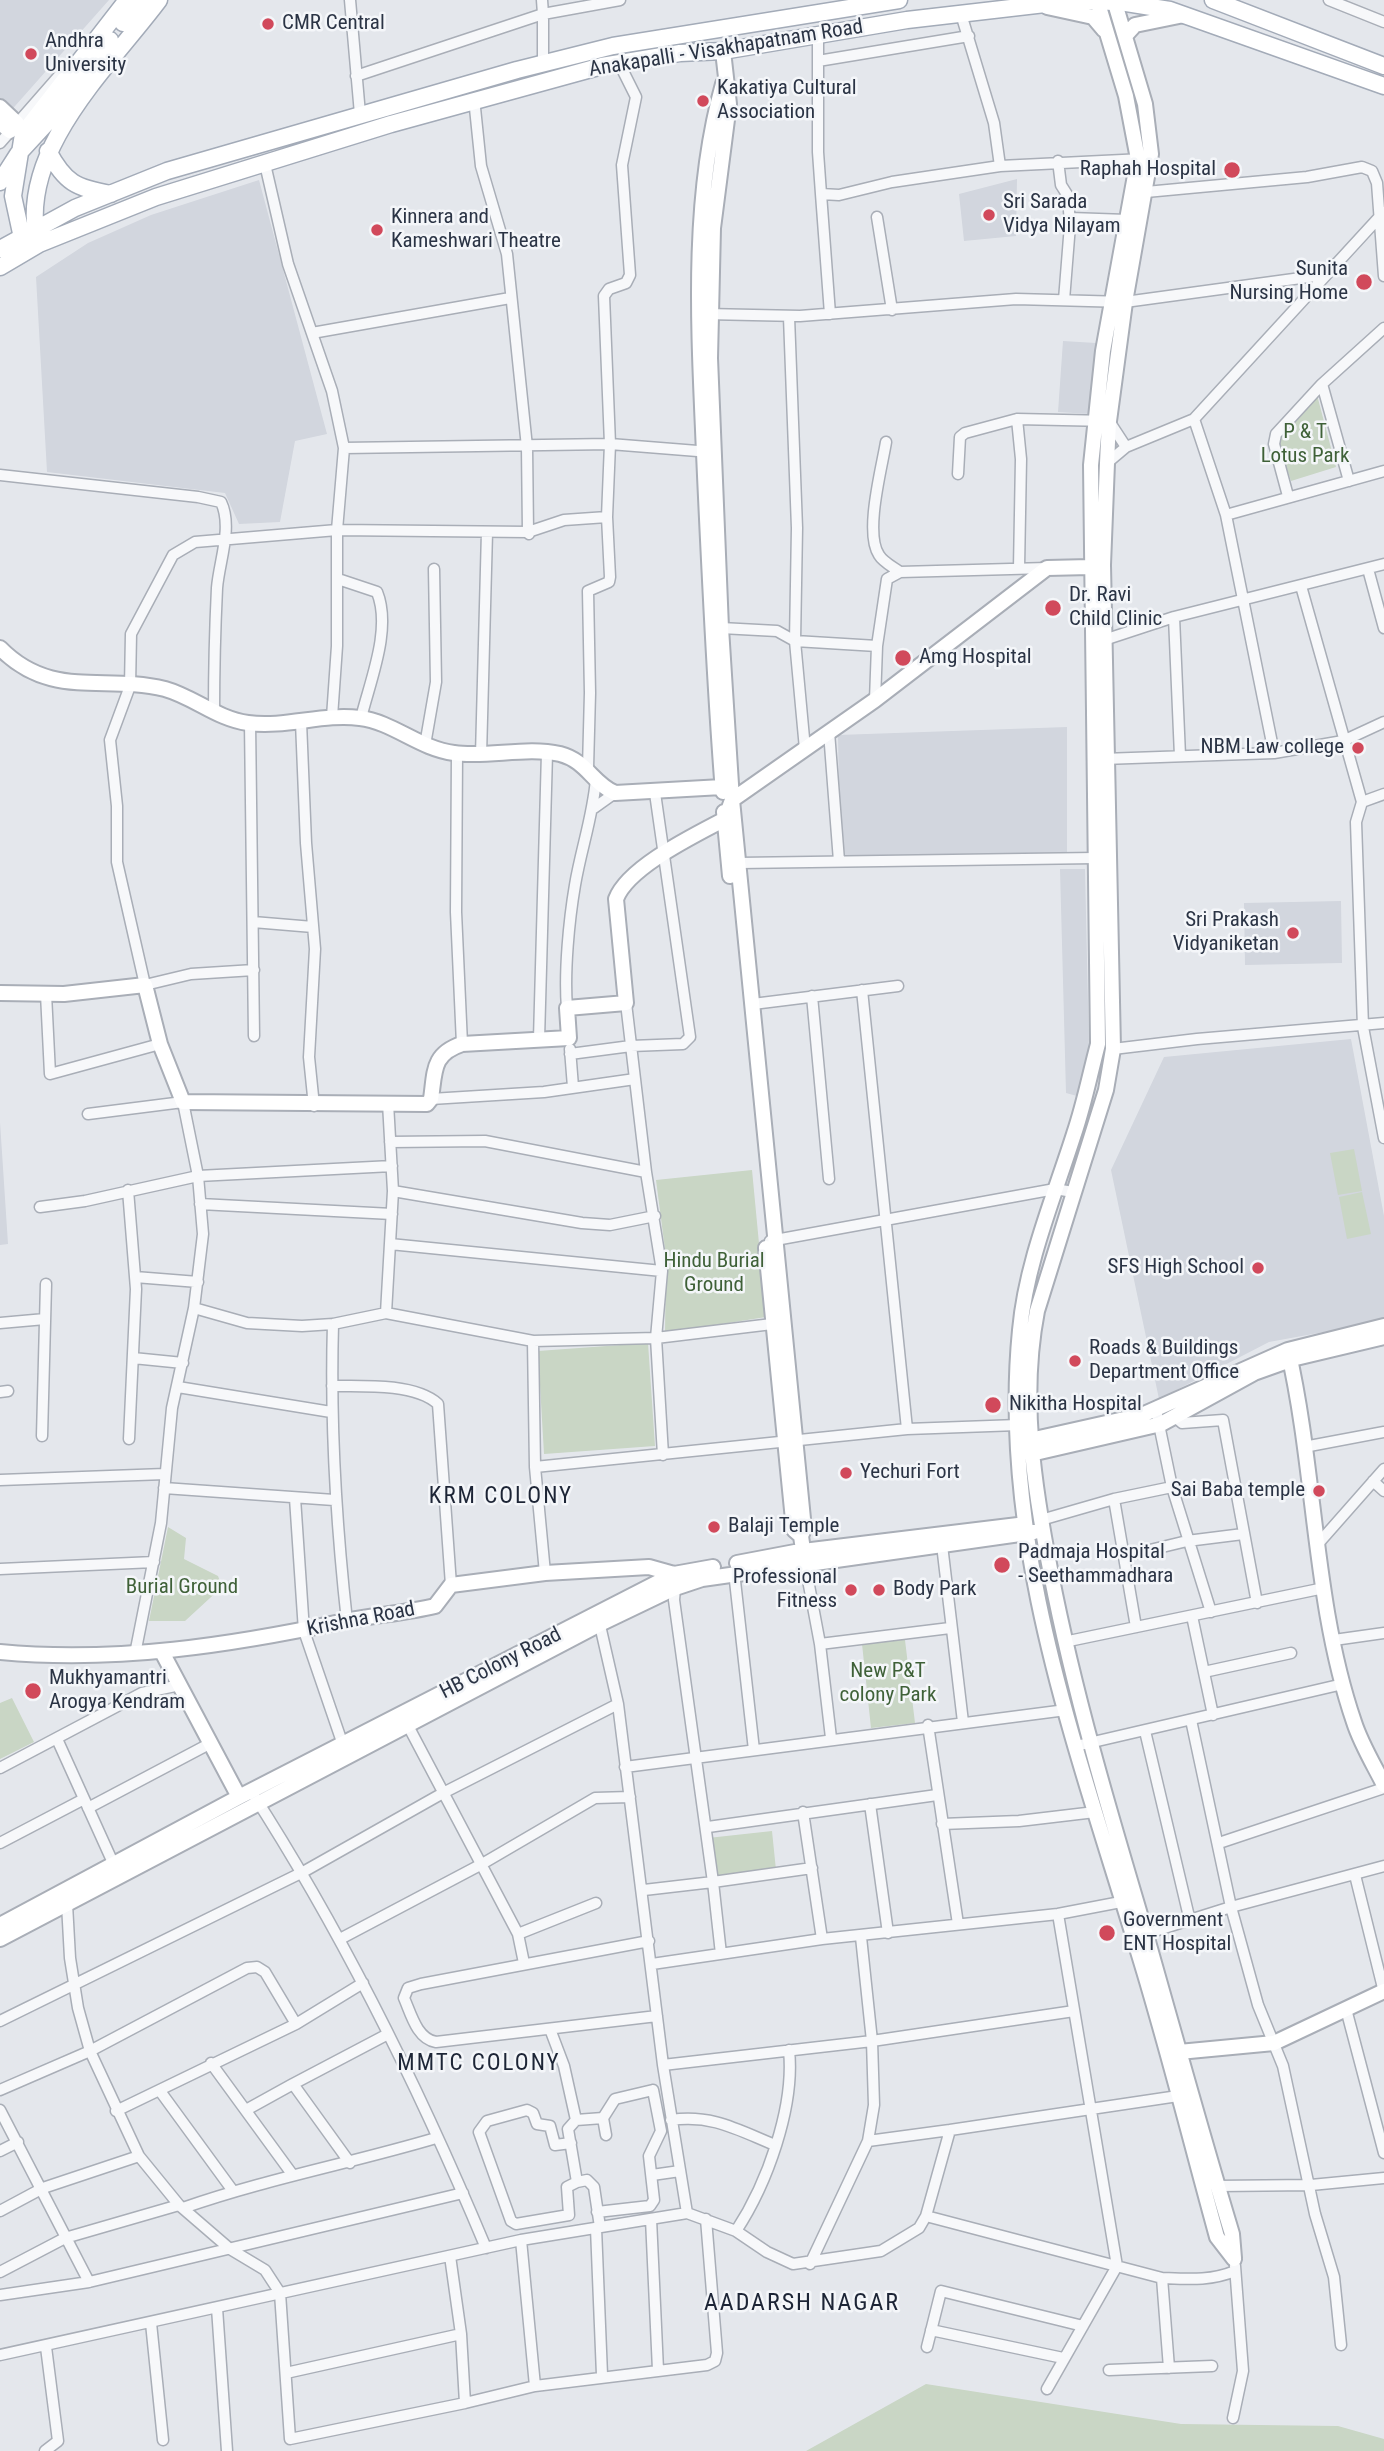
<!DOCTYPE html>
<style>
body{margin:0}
canvas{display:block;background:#e4e7ec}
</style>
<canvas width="1384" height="2451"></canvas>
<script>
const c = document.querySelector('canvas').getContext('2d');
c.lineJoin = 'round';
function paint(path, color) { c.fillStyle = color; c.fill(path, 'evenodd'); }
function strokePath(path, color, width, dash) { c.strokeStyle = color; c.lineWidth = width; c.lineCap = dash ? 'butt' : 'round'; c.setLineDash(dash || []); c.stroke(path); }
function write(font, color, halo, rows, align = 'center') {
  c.font = font + ' "Roboto Condensed",sans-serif'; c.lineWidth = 5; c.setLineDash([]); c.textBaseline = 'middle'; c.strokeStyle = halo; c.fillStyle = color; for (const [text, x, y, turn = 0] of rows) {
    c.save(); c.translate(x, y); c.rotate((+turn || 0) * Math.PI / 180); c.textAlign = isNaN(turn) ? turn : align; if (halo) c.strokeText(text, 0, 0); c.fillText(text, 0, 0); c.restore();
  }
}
paint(new Path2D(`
 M0,0H109L0,123Z
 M1017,179L1016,236L964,241L959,194Z
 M259,180L327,434L295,441L280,522L239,524L225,493L47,472L36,277L88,243L151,215Z
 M1063,341L1096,343L1090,414L1058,412Z
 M1067,727V854L840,859L838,735Z
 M1060,869H1085L1089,1049L1077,1096L1066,1093Z
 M1341,901L1342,963L1245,965L1244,903Z
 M1351,1039L1384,1216V1321L1269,1342L1159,1399L1111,1170L1164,1057Z
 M0,1122L8,1244L0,1245Z`), '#d2d6de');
paint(new Path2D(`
 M1317,395L1336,467L1291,481L1277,439Z
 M1354,1149L1362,1191L1338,1195L1330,1153Z
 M752,1170L766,1317L665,1333L666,1257L656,1180Z
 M1362,1192L1371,1234L1347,1239L1339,1197Z
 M648,1343L655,1446L544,1454L538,1351Z
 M168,1527L186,1538L184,1559L218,1576L222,1587L185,1621H149Z
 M880,1639L905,1640L915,1723L871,1728L862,1644Z
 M12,1698L34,1742L0,1759V1703Z
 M772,1831L776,1870L712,1878L708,1838Z
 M926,2384L1181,2424L1338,2426L1384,2439V2451H806Z`), '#c9d6c5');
const street = new Path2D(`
 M350,0L360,114
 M1329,0L1384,22
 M961,14L994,123L1000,166L1143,159
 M818,33V152L821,194L839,195L892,182L1000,166
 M818,61L969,36
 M543,63V14L620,0
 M356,76L543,14L542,0
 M0,143L64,70
 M1058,161L1061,185L1068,196L1070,225L1064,300
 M265,164L288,264L332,391L344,448L337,530V646L332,717
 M1146,192L1307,177L1362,167L1372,171L1377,183L1384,276
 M821,194L830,314
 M877,217L892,310
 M1070,218L1127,220
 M706,314L800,316L1016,299L1125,302L1323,275
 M789,317L797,528L795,641L805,749
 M312,333L510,298
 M1322,384L1349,481
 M1017,419L1021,459L1019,568
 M1194,419L1226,515
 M886,442C882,467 864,533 879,555C883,562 893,567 900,572
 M344,448L610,444L710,452
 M1107,463L1126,447L1194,419L1384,212
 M958,474L960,437L965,433L1017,419L1109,421L1126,447
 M0,475L198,497L221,502C233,527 219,562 217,588C215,629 214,671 214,713
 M1288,496L1274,444L1276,434L1322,384L1384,328
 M529,534L528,532L564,520L607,517
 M1368,569L1384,628
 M338,579L377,592C392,629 370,681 361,718
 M1301,586L1362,802L1384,794
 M1174,617L1180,756
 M721,628L777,631L795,641L877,646
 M1101,641L1174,617L1384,564
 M875,700L877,646L887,579L900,572L1047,568
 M301,722L306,843L315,949L309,1057L314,1106
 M250,723L254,1036
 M829,732L839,861
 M425,745L436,682L434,569
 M1274,753L1226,515L1384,471
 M457,754L456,912L462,1044
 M481,755L487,532
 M1103,759L1274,753L1343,741L1384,722
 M588,768L590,693L588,591L609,582L610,577L607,517L610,444L604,296L609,289L626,283L630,275L622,165L636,97L622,69
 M1362,802L1356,822L1363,1027L1384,1138
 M594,808L615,793
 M739,863L1095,858
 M253,922L313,927
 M254,970L191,974L145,985L117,862V806L110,740L130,686L131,634L173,555L195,542L337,530L528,532L527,447L507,254L481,166L475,108
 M862,990L907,1429
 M46,994L50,1074L160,1044
 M812,996L829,1179
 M626,1003L646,1172L662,1271L656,1338L663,1455
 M753,1004L898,986
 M567,1008C564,972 569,920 575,885C581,849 593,816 596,779
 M539,1039L547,753
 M570,1049L573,1087
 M1113,1049L1197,1039L1384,1023
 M570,1054L631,1046L683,1044L690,1037L655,793
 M431,1099L544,1092L635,1079
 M88,1114L183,1102L198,1176L203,1234L194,1308L172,1408L161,1523L135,1654
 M390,1142L485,1141L646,1172
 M128,1190L136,1289L129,1439
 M393,1191L582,1223L610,1225L655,1216
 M200,1204L392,1214
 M40,1207L85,1201L198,1176L392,1166
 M770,1241L1055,1189L1073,1192
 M390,1244L662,1271
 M135,1277L198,1282
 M194,1308L247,1323L302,1326L333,1324L386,1313L533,1341
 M386,1313L393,1191L388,1103
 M0,1323L45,1319
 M333,1324C330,1424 336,1522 347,1621
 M772,1324L656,1338L533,1341L535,1467L907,1429L1018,1425
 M133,1358L183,1363
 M332,1386C361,1386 415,1383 438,1404L451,1585
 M178,1387L331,1412
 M0,1392L8,1391
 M1156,1410L1172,1487L1211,1612
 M1175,1417L1182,1423L1223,1420L1257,1603
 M42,1436L46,1284
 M1304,1447L1384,1432
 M535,1467L545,1573
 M0,1480L165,1474
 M1373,1481L1384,1491
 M164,1488L334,1500
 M295,1498L304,1631L343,1745
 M1114,1499L1136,1627
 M1041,1520L1114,1499L1172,1487
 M942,1545L963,1722
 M1317,1545L1384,1469
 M1125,1556L1187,1541L1243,1534
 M805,1564L820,1644L831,1738
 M0,1569L154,1562
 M734,1572L754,1750
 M1192,1616L1213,1715
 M599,1621L618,1704L663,2065L687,2213L736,2231L767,2252L793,2264L881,2251L919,2228L926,2216L1162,2278C1188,2279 1211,2281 1235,2271
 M1334,1640L1384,1633
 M1064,1642L1324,1588
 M820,1644L950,1628
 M1204,1672L1291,1653
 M405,1720L518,1934L596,1903
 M1191,1720L1231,1907L1258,2005L1283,2066L1315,2214L1334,2277L1341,2345
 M928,1725L958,1924
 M1145,1731L1190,1921
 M57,1739L114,1865
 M1076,1746L1343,1684
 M625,1767L1066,1710
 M0,1768L142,1693L180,1685
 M251,1791C344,1935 420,2090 486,2248
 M870,1804L888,1933
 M88,1808L211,1743
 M803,1812L822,1939
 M942,1824L1019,1821L1095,1812
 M708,1827L937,1795
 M0,1843L84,1799
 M1219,1843L1384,1788
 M1355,1875L1384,1992
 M644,1890L713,1882L674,1600L675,1588
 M67,1904L70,1958L78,2008L90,2051L139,2156L179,2205L230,2249L265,2270L280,2293L290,2439L465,2403L461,2334L450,2256
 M518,1934L524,1963
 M1142,1935L1231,1907L1384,1866
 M340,1939L482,1864L595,1798L630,1797
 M649,1941L421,1984L408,1988L404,1998C411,2014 417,2039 436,2042L657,2016
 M721,1954L713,1882L812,1868
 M652,1964L822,1939L1058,1914L1126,1901
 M1346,2009L1384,2153
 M0,2021L303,1872L443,1793L618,1704
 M550,2029L564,2066L576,2120
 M211,2063L292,2174
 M663,2065L872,2041L861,1937
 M293,2084L388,2034
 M0,2090L90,2051L247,1968L257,1967L265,1972L296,2024
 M160,2091L233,2191
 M0,2110L89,2282
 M246,2110L293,2084L350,2163
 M116,2111L296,2024L363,1983
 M671,2120C712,2114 738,2130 775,2145
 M868,2141L874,2105L872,2041L1074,2011
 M571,2143L555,2145L550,2126L537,2124L533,2113L527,2110L487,2121L479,2132L511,2221L516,2224L569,2215L567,2187L577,2182
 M0,2151L18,2142
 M652,2175L680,2171
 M1218,2186L1311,2185L1384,2178
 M183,2208C266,2179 352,2163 436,2138
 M0,2211L43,2188L139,2156
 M597,2212L650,2206L654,2200L649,2156L661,2131L653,2090L615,2099L603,2118
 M926,2216L950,2130L1178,2096
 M651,2219L658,2370
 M600,2227L594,2187L587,2180L577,2182L568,2129L576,2120L603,2118L606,2135
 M596,2228L602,2375
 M736,2231C767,2184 795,2107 789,2050
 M521,2240L535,2386
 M810,2264L868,2141L950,2130
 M0,2272L65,2238L179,2205
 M1162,2278L1169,2368
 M0,2295L89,2282L463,2193
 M217,2308L227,2451
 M151,2323L163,2440
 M931,2330L1063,2358
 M927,2347L941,2291L1083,2326
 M0,2355L521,2240L687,2213
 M1109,2370L1212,2366
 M286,2373L461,2334
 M1047,2389L1117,2266L1058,1914
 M465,2403L535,2386L707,2365L715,2361L717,2353L706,2219
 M1233,2418L1243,2371L1235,2266
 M45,2451L58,2441L46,2347`);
const secondary = new Path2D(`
 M1097,0L1126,96L1138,159L1103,351L1091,465L1098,1044C1090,1074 1084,1105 1074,1134C1054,1197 1026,1263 1020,1330C999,1542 1076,1746 1136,1945C1166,2041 1190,2139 1217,2237L1234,2259
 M1114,0L1145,104L1151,154L1125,302L1109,421L1107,463L1103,565L1113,1049L1106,1090L1037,1311C1020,1398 1034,1488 1051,1574C1075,1697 1111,1817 1147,1938C1175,2036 1202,2135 1232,2234L1234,2258
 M1047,7L1093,17L1104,30
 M1125,36L1135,25L1184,15
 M723,51L729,104L713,228L710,358L721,628L732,800L804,1529L801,1536L805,1564
 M0,107L17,123
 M0,123L10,131
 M0,648C51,700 104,674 165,689C194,697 217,719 248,723C286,728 323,713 360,718C393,722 420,749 454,753C488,758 526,746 560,754C587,761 592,783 615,793L722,787
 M723,792C714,679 709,566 704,453C699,333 690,201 723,84
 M724,812L730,876
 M0,993L64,994L145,985L160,1044L183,1102L427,1104L431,1099C435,1071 432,1054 462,1044L569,1038L567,1008L626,1003L616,899C628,867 695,835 725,819L732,800L875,700L1047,568L1090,567
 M766,1248L794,1530L801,1536
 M1288,1350C1316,1472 1313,1602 1354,1722C1361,1744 1374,1765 1384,1785
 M1030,1440L1142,1415L1288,1350L1384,1326
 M1031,1454L1161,1424L1254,1373L1296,1358L1384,1337
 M737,1563L795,1552L1018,1525
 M0,1652C116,1663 232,1645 345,1621C375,1615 406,1613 435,1606L451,1585L545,1573L649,1567L674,1574V1578
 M162,1652L239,1797
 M0,1925L239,1797L674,1574L713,1567
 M0,1939L600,1624L675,1588L702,1579L1034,1532
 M1179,2052L1274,2043L1384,1991`);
const primary = new Path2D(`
 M1213,0L1384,66
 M123,23L141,0
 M48,151C65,183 76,188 111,194
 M0,182L18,154L55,114L110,40
 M37,239C19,149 109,67 159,0
 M24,247L13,196L23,134L127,0
 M0,249L75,208L167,171L517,70L613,46L899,0
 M0,267L39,244L156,197L391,124L602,66L680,53L723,51L907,20L1071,1L1120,2L1170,10L1384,86`);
strokePath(street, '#a9aeb7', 13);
strokePath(secondary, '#a9aeb7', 18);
strokePath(primary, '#a3abb8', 19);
strokePath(street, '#f7f8fa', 10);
strokePath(secondary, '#fff', 14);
strokePath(primary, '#fff', 16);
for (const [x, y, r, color] of [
 [268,24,7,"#d1495b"],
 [31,54,7,"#d1495b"],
 [703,101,7,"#d1495b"],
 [1232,170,9,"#d1495b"],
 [989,215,7,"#d1495b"],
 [377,230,7,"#d1495b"],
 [1364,282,9,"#d1495b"],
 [1053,608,9,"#d1495b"],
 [903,658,9,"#d1495b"],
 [1358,748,7,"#d1495b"],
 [1293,933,7,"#d1495b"],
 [1258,1268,7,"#d1495b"],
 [1075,1361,7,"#d1495b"],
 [993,1405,9,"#d1495b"],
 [846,1473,7,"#d1495b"],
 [1319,1491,7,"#d1495b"],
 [714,1527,7,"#d1495b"],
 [1002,1565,9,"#d1495b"],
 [851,1590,7,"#d1495b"],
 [879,1590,7,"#d1495b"],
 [33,1691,9,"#d1495b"],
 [1107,1933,9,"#d1495b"]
]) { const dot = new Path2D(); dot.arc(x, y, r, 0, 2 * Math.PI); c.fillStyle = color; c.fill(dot); strokePath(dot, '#f4f6f9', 2.5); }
write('21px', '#2b3445', '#f4f6f9', [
 ["CMR Central",282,24],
 ["Andhra",45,42],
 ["University",45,66],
 ["Kakatiya Cultural",717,89],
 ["Association",717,113],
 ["Raphah Hospital",1216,170,"right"],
 ["Sri Sarada",1003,203],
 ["Vidya Nilayam",1003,227],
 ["Kinnera and",391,218],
 ["Kameshwari Theatre",391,242],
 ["Sunita",1348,270,"right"],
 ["Nursing Home",1348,294,"right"],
 ["Dr. Ravi",1069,596],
 ["Child Clinic",1069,620],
 ["Amg Hospital",919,658],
 ["NBM Law college",1344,748,"right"],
 ["Sri Prakash",1279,921,"right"],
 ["Vidyaniketan",1279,945,"right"],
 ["SFS High School",1244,1268,"right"],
 ["Roads & Buildings",1089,1349],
 ["Department Office",1089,1373],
 ["Nikitha Hospital",1009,1405],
 ["Yechuri Fort",860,1473],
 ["Sai Baba temple",1305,1491,"right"],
 ["Balaji Temple",728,1527],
 ["Padmaja Hospital",1018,1553],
 ["- Seethammadhara",1018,1577],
 ["Professional",837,1578,"right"],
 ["Fitness",837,1602,"right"],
 ["Body Park",893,1590],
 ["Mukhyamantri",49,1679],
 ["Arogya Kendram",49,1703],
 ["Government",1123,1921],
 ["ENT Hospital",1123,1945]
], 'left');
write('21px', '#2b3445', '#f4f6f9', [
 ["Anakapalli - Visakhapatnam Road",726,49,-9],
 ["Krishna Road",361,1620,-11],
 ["HB Colony Road",501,1664,-27]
]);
write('21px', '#3f6138', '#f4f6f9', [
 ["P & T",1305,433],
 ["Lotus Park",1305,457],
 ["Hindu Burial",714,1262],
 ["Ground",714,1286],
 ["Burial Ground",182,1588],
 ["New P&T",888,1672],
 ["colony Park",888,1696]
]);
c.letterSpacing = '2px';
write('23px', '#1d2536', '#f4f6f9', [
 ["KRM COLONY",501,1497],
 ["MMTC COLONY",479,2064]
]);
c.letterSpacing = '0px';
c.letterSpacing = '2px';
write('24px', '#1d2536', '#f4f6f9', [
 ["AADARSH NAGAR",802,2304]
]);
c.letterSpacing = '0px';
</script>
